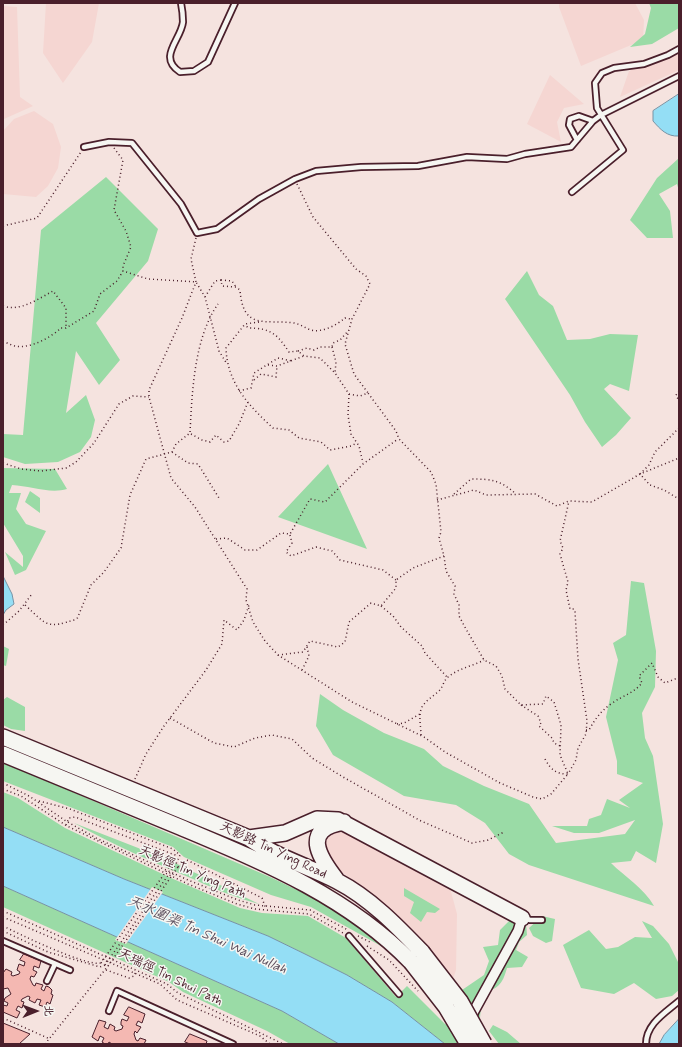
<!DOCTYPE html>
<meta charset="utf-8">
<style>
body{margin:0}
#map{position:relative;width:682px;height:1047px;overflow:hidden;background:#f5e3df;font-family:Mynerve,"LXGW WenKai TC",sans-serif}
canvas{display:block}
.frame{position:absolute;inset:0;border:4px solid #4a1f2b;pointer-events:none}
.north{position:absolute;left:16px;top:991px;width:40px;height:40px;-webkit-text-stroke:3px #f6f6f2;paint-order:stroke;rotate:89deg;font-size:11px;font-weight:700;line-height:16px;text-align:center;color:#4a1f2b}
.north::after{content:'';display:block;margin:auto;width:14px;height:18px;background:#4a1f2b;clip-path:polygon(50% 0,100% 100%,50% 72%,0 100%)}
</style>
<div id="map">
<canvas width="682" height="1047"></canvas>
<div class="frame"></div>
<div class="north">北</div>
</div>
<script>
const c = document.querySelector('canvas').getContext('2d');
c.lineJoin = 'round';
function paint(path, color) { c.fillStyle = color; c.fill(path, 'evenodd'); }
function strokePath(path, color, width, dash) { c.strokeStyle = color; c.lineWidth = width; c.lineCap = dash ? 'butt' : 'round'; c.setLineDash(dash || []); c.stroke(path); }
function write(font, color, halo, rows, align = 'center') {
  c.font = font + ' Mynerve,"LXGW WenKai TC",sans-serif'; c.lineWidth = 3; c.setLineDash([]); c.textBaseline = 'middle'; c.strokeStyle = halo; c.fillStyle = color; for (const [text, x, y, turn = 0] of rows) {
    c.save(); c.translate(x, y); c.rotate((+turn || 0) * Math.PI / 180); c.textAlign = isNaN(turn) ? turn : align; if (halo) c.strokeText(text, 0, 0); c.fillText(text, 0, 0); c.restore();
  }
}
paint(new Path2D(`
 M46,3H99L92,42L63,83L43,53Z
 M559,3H635L644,20L643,40L581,66L559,7Z
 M3,6L17,7L20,97L33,106L4,119L3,118Z
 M679,51V70L620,97L629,71Z
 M550,75L584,104L564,108L557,122L561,142L527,124Z
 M34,111L53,124L61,147L58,168L48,186L36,197L3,194V131L14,119Z
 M344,830L450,888L457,914L456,970L453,979L425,947L362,886L334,867L325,857V839L330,832Z`), '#f5d6d2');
paint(new Path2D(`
 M649,3H679V28L652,44L630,47L645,34L651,8Z
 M679,158V191L677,184L659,194L670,211L673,238H647L630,220L657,178Z
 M106,177L158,229L148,261L96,323L120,360L99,385L76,351L66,413L86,395L95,420L91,437L80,452L58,462L25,464L3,457V434L23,435L41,230Z
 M527,271L539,295L553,306L567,340L590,339L610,334L638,335L629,391L610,384L604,389L631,418L616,435L602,447L585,422L570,395L505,299Z
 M328,464L367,549L278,517Z
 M3,468L55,469L67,489C50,494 30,486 12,485L9,493H21L16,509L26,524L46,531L26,570L15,575L5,552L23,567V556L3,523Z
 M30,491L40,498V513L25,502Z
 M631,581L644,583L656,651L655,687L642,713L645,738L653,756L663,824L656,863L636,851L631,861L611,863C625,877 644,888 654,906L529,865L509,854L485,823L456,805L404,796L333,755L316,726L320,694L343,710L384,733L424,749L443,766L484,786L529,804L556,843L625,834L635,820L599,833H574L552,826H587L589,819L601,815L607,799L630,808L619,800L643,783L617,774V761L606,717L618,660L613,643L626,635Z
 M3,646L9,649L6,666L3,665Z
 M7,697L25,707V731L11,729L3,725V700Z
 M3,762L270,877L320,901L368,932L390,951L311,907L271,895L184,857L173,847L3,781Z
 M3,792L18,798L65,828L171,878L240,908L262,913L308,916L346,938L396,997L407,986L445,1024L471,1032L482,1044H445L392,1002L347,975L305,954L268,936L124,879L3,827Z
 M74,823L169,860L259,904C236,898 215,889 193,879C152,862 112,844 74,823Z
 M3,886L282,1011L339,1044H290L267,1031L183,992L169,982L3,907Z
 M404,888L440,909L435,913L427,912L421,922L410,913L414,902L404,896Z
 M542,916L555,919L552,941L546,943L533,936L529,928Z
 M512,918L526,923L527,935L519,942L516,950L528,957L522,967L507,968C502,985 499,988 482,993L480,1018L462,990L484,975L489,961L483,947L498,945L500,930Z
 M642,921L653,926L669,944L679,964V990L672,996L656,999L634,983L614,994L581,988L563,945L589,930L606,949L618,947L635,937L652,938Z
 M493,1025L507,1032L521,1044H499L489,1031Z`), '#9adba6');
const water = new Path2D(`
 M679,94V136C667,137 660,129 653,121V111Z
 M3,576L12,594L14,604L6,610L3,615Z
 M3,827L124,879L268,936L305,954L347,975L392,1002L445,1044H339L282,1011L3,886Z
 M679,1019V1044H659L664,1035Z`);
paint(water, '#94def5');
strokePath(water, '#7692a4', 1);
paint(new Path2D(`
 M152,887L163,892L126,944L115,940Z`), '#f5e3df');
const building = new Path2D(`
 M24,954L41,961L39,968L34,966L33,970L37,972L34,977L31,976L30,979L33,985L35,986L36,983L43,985L41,989L44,991L46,986L49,987L52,990L51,994L53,995L50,1004L47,1002L45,1007L39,1005L41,1000L37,999L35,1003L29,1000L30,997L28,996L22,999L21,1001L24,1002L22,1008L18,1006L16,1010L20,1012L17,1018L3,1012V1005L7,1006L8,1003L4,1001L5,998L11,994L8,988L3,989V973L6,969L12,972L11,975L13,976L19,974L20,972L17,970L19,964L24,966L25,962L20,960Z
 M129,1007L145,1014L142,1023L138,1021L136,1025L141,1027L137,1033L135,1031L134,1034L136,1040L138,1041L140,1038L146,1040L144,1044H112L109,1042L108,1044H105L102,1042L104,1038L100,1036L98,1041L92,1037L99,1020L106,1022L104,1027L108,1029L110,1024L115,1027L114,1030L116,1031L122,1029L123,1026L121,1025V1022L122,1019L127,1021L129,1017L124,1015Z
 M3,1023L30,1034L19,1044H3Z
 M190,1034L207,1041L206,1044H190L185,1042Z`);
paint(building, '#f4b8b2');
strokePath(building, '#4a1f2b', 1);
const service = new Path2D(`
 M181,3C182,8 183,16 183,22C181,40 157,57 180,72L194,71L208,62L235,3
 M577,140L569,125L570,119L579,116L593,121
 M84,147L109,142L132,143L181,204L197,233L217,229L259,199L295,179L316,171L361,167L418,166L467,157L507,159L525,154L571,147L593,121L601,115L679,76
 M572,192L623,150L597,108L595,83L602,73L614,68L644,64L668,55L679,49
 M524,918L530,920H542
 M349,936L399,994
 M3,941L70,970
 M47,981L55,964
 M109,1011L117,991L233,1044
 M646,1044C646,1024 665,1013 679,1001`);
const minor = new Path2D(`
 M473,1022L472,1016L474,1011L518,931L522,918`);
const primary = new Path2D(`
 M3,737L249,838C276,857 308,866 337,881C370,898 397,926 422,952
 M3,754C62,778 121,803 180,827C263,862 347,896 411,962
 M249,838L285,833L317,819L338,820L522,918
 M336,879C319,857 301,829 344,822`);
strokePath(service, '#4a1f2b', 8);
strokePath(minor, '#4a1f2b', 12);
strokePath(primary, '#4a1f2b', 18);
strokePath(new Path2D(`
 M114,148L123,160L114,210L126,231L131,247L123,266V271
 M297,184L313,217L356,269L366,276L370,284L352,319L345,344L354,374L368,393
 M3,226L37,218L81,152
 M196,238L191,259L196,282L182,318L149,390V397L171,478L195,507L247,589L246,600L253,622L265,641L278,655L352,702L424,737L445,752L500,783L533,797L542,799L551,794L568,774L560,755L561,725L554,702L546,696L543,704L521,705L505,689L502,676L496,666L484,660L466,629L459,616V605L454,594L455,586L446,571L444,556L439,538L441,532L436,484L431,472L399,439L396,431L368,393L360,396L349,394L335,373L320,358L304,356L298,351L289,352C277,334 271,328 248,328L245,324
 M221,280L232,281L236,287
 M205,297L215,281L221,280L222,286L236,287L240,290C243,331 265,319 294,323C300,324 305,328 311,330C322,333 337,325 345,318L351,319
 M3,306C20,312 38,299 53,291L66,308V328
 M259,322L245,324L226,348C227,383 249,406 273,428L289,430L299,438L321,442L330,450L351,446L357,443
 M3,341C7,343 11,345 15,346C30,349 50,338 61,328H66L94,311L100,294L117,281L123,271L148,279L196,282L205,297L219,351L227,364
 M332,347L336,362L335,373
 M298,351L307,348L314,350L320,347H332L333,343L340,340L349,330
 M268,365L277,366L304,356
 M254,380L261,374L276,377L277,366
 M239,391L251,388L254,373L278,358L292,361
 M679,391L676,395L679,401
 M349,394L348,415L351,434L359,446L363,463
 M679,428L655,452L649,465L640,474L650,485L664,490L679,499
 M191,434L202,440L210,442L216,435L224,442L229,441L239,424L248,402
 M172,452L188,463L198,464L219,498
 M3,463L21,469L41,471L66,468L76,462L94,443L119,404L133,396L149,397
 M454,494L471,479C492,479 500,480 516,494
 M437,500L474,490L486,495L535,494L557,506L569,501L592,502L640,474L679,458
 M290,535L292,543L286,552L291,556L316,547L332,551L340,560L383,570L396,580
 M216,539L227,538L245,550H257L281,533L290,534L310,499L325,502L363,464L398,439
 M25,605C48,626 46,629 77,619L91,585L104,572L121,548L130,495L146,459L172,452L176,444L190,433C192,393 194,338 218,304
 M381,606L393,616L401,627L422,646L425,653L447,677
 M3,625L19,611L32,594
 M278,655L303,652L310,641L338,647L345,642L349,622L371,603L381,606L396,588V580L413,568L444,556
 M302,670L309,656L307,647
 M521,705L538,716L541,723L539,726L552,738L554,743L560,746
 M170,718L214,743L234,747L255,738L272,735L292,739L312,758L343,777L421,821L472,843L488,840L504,832
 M397,724L404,723L420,714
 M586,730H589C595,719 601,711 611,704C623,695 633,694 642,683L639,676L652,663L658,677L665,683L675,679L679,681
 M421,735C421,727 418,715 422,707C426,700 434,696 440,690C443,686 444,680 448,677C459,668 473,666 484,660
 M545,759C551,770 556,774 568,774L576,760L578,748L586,734L587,721L578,659L575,612L574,609H570L566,590L568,582L560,554L563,548L560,541L569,501
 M135,779L146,754L164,726L206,670L222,644L224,620L237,630L244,620L249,605
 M3,783L29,796L66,821L96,838L188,880L238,900L255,905L310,910L348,930
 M3,789L21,796L67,826L188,884L237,904L255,909L309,914L343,933
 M39,801L70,809L173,849L180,855L176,864
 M66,825L69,818L75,817L175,855V858L172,863
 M178,867L183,861L187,860L262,898L266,909
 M3,911L167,984L178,993L283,1044
 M3,917L160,984L177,1000L260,1036L270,1044
 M3,926C19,934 87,967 101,963
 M3,931L48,952L100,967L105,965
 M358,936L372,943
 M367,946L389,960L418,991
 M106,970L129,978L134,976L135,973
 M3,1018L50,1039
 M45,1044L108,966`), '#4a1f2b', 1.5, [1, 3]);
strokePath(service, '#f6f6f2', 4.5);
strokePath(minor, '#f6f6f2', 9);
strokePath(primary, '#f6f6f2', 15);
const primaryBridge = new Path2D(`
 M422,952L460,1001L484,1044
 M411,962L446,1007L468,1044`);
strokePath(primaryBridge, '#4a1f2b', 18, []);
strokePath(new Path2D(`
 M101,963L172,863
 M105,965L176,864
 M108,966L178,867`), '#4a1f2b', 1.5, [1, 3]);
strokePath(primaryBridge, '#f6f6f2', 15);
write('13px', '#4a1f2b', '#f6f6f2', [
 ["天影路 Tin Ying Road",273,851,25],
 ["天影徑 Tin Ying Path",192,873,23],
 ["天瑞徑 Tin Shui Path",170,978,26]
]);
write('italic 14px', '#5c4f5e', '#f6f6f2', [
 ["天水圍渠 Tin Shui Wai Nullah",207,936,24]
]);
</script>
